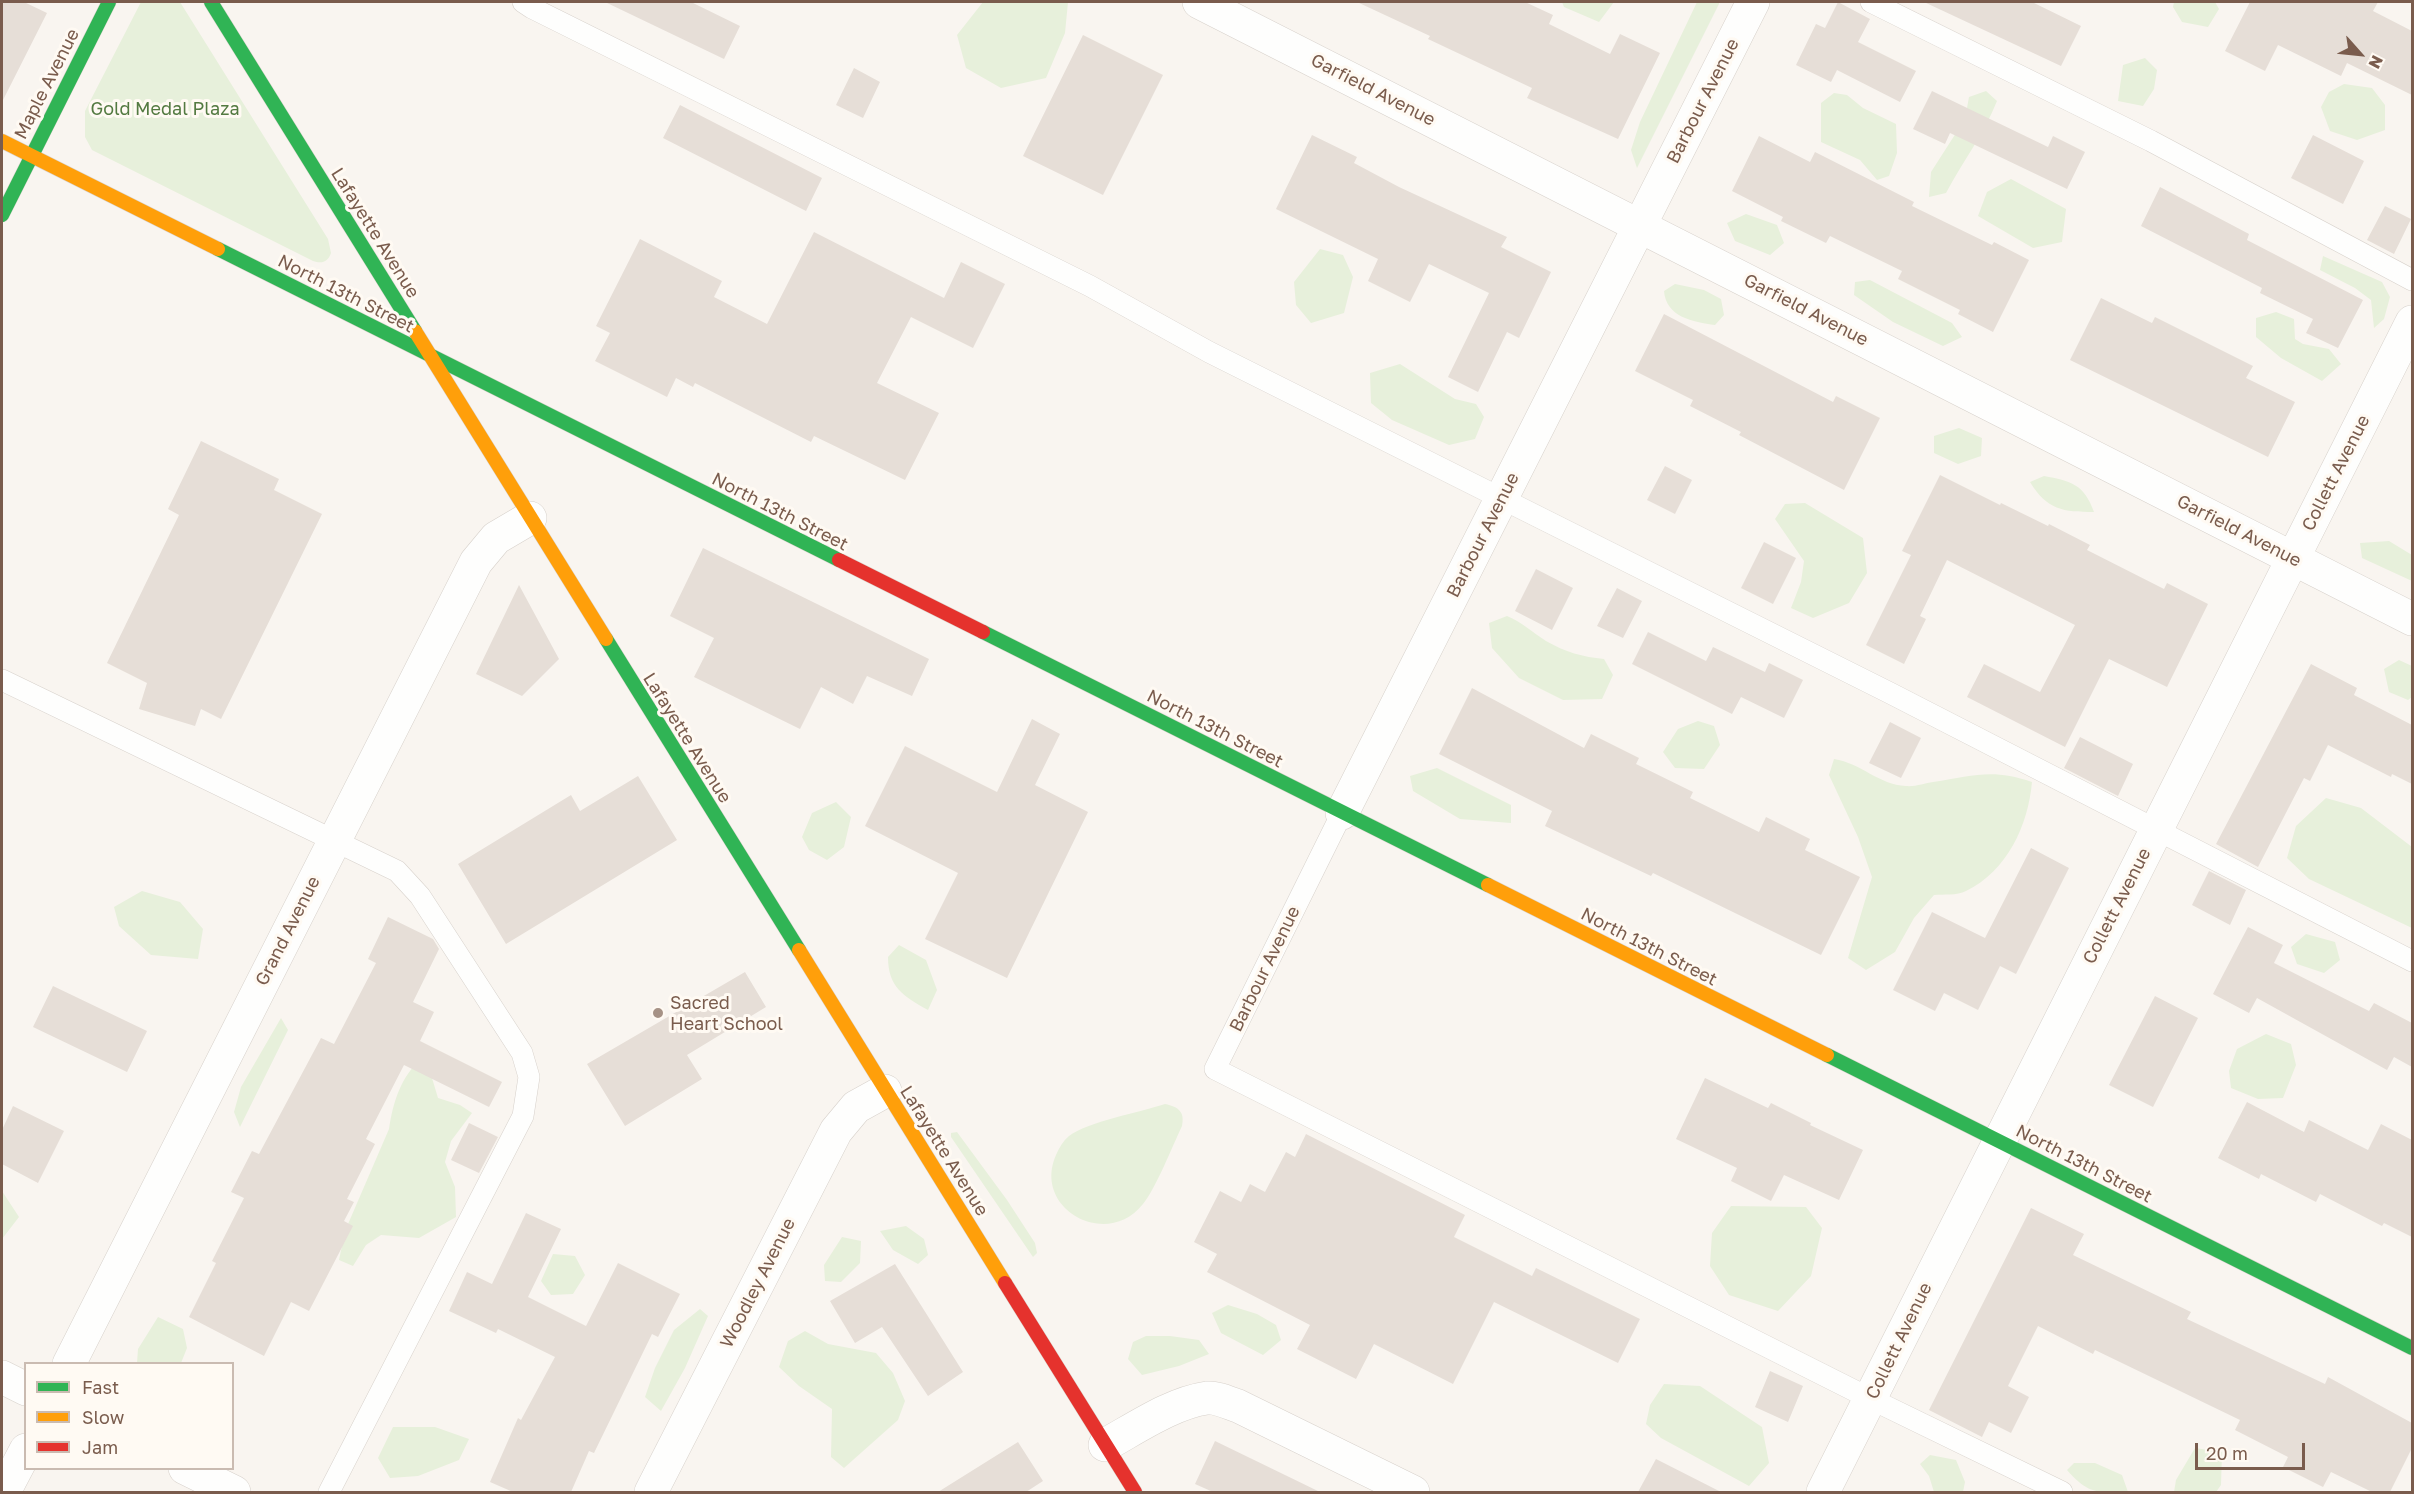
<!DOCTYPE html>
<style>
body{margin:0}
#map{position:relative;width:2414px;height:1494px;overflow:hidden;background:#f9f5f0;font-family:"Golos Text",sans-serif}
canvas{display:block}
.frame{position:absolute;inset:0;border:3px solid #7a5c4d;pointer-events:none}
.legend{position:absolute;left:24px;top:1362px;width:210px;height:108px;box-sizing:border-box;background:#fffaf3;border:2px solid #cabbb1;margin:0;padding:8px 10px;list-style:none;font-size:18px;color:#7a5c4d}
.legend li{display:flex;align-items:center;gap:12px;height:30px}
.legend b{width:30px;border:2px solid #cabbb1}
.north{position:absolute;left:2330px;top:24px;width:60px;height:60px;-webkit-text-stroke:4px #fffaf3;paint-order:stroke;rotate:117deg;font-size:16px;font-weight:700;line-height:24px;text-align:center;color:#7a5c4d}
.north::after{content:'';display:block;margin:auto;width:21px;height:27px;background:#7a5c4d;clip-path:polygon(50% 0,100% 100%,50% 72%,0 100%)}
.scale{position:absolute;left:2195px;top:1443px;width:110px;height:27px;box-sizing:border-box;border:3px solid #7a5c4d;border-top:0;padding-left:8px;font-size:18px;line-height:21px;white-space:nowrap;color:#7a5c4d;-webkit-text-stroke:4px #fffaf3;paint-order:stroke}
</style>
<div id="map">
<canvas width="2414" height="1494"></canvas>
<div class="frame"></div>
<ul class="legend">
<li><b style="height:8px;background:#30b455"></b>Fast</li>
<li><b style="height:8px;background:#ff9f0a"></b>Slow</li>
<li><b style="height:8px;background:#e5322d"></b>Jam</li>
</ul>
<div class="north">N</div>
<div class="scale">20 m</div>
</div>
<script>
const c = document.querySelector('canvas').getContext('2d');
c.lineJoin = 'round';
function paint(path, color) { c.fillStyle = color; c.fill(path, 'evenodd'); }
function strokePath(path, color, width, dash) { c.strokeStyle = color; c.lineWidth = width; c.lineCap = dash ? 'butt' : 'round'; c.setLineDash(dash || []); c.stroke(path); }
function write(font, color, halo, rows, align = 'center') {
  c.font = font + ' "Golos Text",sans-serif'; c.lineWidth = 6; c.setLineDash([]); c.textBaseline = 'middle'; c.strokeStyle = halo; c.fillStyle = color; for (const [text, x, y, turn = 0] of rows) {
    c.save(); c.translate(x, y); c.rotate((+turn || 0) * Math.PI / 180); c.textAlign = isNaN(turn) ? turn : align; if (halo) c.strokeText(text, 0, 0); c.fillText(text, 0, 0); c.restore();
  }
}
paint(new Path2D(`
 M141,2H180L328,239L331,253C328,262 322,264 313,261L92,150L85,137V111Z
 M983,2H1068L1065,33L1046,78L1001,88L966,68L957,35Z
 M1562,2H1614L1599,22L1564,7Z
 M1697,2H1719V4L1637,168L1631,150L1640,122Z
 M2174,2H2215L2219,9L2208,27L2182,22L2173,7Z
 M2145,58L2157,70L2154,89L2143,106L2118,101L2123,65Z
 M2344,84L2372,88L2385,105V130L2357,140L2330,131L2321,107L2329,92Z
 M1986,91L1997,101C1984,134 1963,161 1946,193L1929,197L1931,172L1965,119L1969,97Z
 M1834,93L1847,95L1863,108L1896,124L1897,153L1889,176L1877,180L1860,160L1821,142V103Z
 M2011,179L2066,209L2062,242L2033,248L1978,216L1987,192Z
 M1746,214L1777,225L1784,243L1770,255L1735,241L1727,223Z
 M1320,249L1343,255L1353,277L1344,313L1311,323L1296,305L1294,282Z
 M2323,256L2382,282L2390,297L2384,319L2374,328L2371,300L2355,288L2320,270Z
 M1870,280L1952,323L1962,337L1943,346L1893,322L1854,295L1855,282Z
 M1675,284L1704,290L1721,299L1724,315L1715,325C1693,322 1666,317 1664,291Z
 M2276,312L2294,319L2295,339L2303,344L2329,349L2341,364L2322,381L2281,358L2256,337V318Z
 M1400,364L1455,399L1476,404L1484,417L1475,439L1449,445L1392,420L1371,403L1370,373Z
 M1959,428L1982,438L1981,456L1958,464L1934,453V436Z
 M2044,476C2071,481 2084,484 2094,512C2063,512 2047,510 2030,482Z
 M1805,503L1863,538L1867,573L1849,603L1813,618L1791,608L1801,582L1804,561L1775,519L1785,504Z
 M2389,541L2412,555V581L2362,558L2360,543Z
 M1507,616C1522,622 1532,632 1546,641C1565,652 1583,657 1604,659L1613,675L1602,699L1563,700L1519,678L1492,648L1489,623Z
 M2399,660L2412,666V697L2408,700L2389,692L2384,669Z
 M1698,721L1714,726L1720,745L1704,769L1675,768L1663,752L1678,729Z
 M1834,759C1861,763 1879,785 1906,786C1915,787 1925,783 1933,782C1973,776 1992,768 2032,782C2028,826 2007,871 1966,891C1957,896 1943,894 1934,895L1914,918L1895,952L1866,970L1848,958L1872,877L1858,837L1829,775Z
 M1437,768L1511,805V823L1460,819L1413,791L1410,776Z
 M2326,798L2361,808L2412,847V928L2309,879L2287,858L2296,826Z
 M836,802L851,817L844,847L827,860L809,850L802,837L812,813Z
 M142,891L180,902L203,929L198,959L151,955L119,926L114,907Z
 M2306,934L2335,942L2340,960L2324,973L2297,964L2291,947Z
 M899,945L926,960L937,990L928,1010C903,996 888,987 888,957Z
 M281,1018L288,1030L240,1127L234,1112L241,1087Z
 M2266,1034L2291,1044L2296,1065L2283,1098L2258,1099L2231,1088L2229,1071L2237,1049Z
 M422,1058L432,1078L438,1098L460,1105L472,1113L451,1141L445,1162L455,1187L456,1217L419,1238L381,1235L366,1245L353,1266L339,1260L345,1231L389,1129C393,1102 401,1076 422,1058Z
 M1165,1104C1179,1107 1185,1112 1182,1126C1172,1147 1156,1188 1143,1204C1107,1250 1032,1209 1056,1155C1059,1148 1063,1141 1069,1136C1087,1122 1141,1112 1165,1104Z
 M957,1132L1007,1200L1035,1243L1037,1253L1033,1257L951,1137V1133Z
 M2,1191L19,1217L2,1239Z
 M1731,1206L1806,1207L1822,1228L1811,1276L1778,1311L1729,1295L1710,1266L1712,1233Z
 M906,1226L924,1239L928,1255L918,1264L893,1250L880,1231Z
 M842,1237L861,1241L860,1263L841,1282L825,1281L824,1265Z
 M553,1254L575,1256L585,1275L573,1294L551,1295L541,1281Z
 M1228,1305L1257,1314L1276,1325L1281,1340L1263,1355L1221,1333L1212,1313Z
 M700,1309L708,1316L685,1368L661,1411L645,1397L655,1368L674,1330Z
 M158,1317L183,1329L187,1348L181,1363H137L138,1349Z
 M805,1331L828,1344L876,1353L893,1373L905,1401L898,1420L844,1468L831,1457L832,1409L799,1386L779,1367L788,1341Z
 M1146,1336H1170L1199,1340L1209,1354L1179,1366L1142,1375L1128,1359L1133,1342Z
 M1664,1384L1700,1386L1762,1427L1769,1463L1749,1486L1661,1438L1646,1424L1650,1405Z
 M393,1427H435L469,1439L459,1460L418,1476L390,1478L378,1458Z
 M2195,1448L2222,1452L2221,1485L2216,1492H2174L2176,1480Z
 M1930,1455L1956,1460L1965,1482L1963,1492H1934L1929,1476L1920,1464Z
 M2074,1463H2095L2122,1475L2128,1492C2097,1493 2088,1494 2067,1470Z`), '#e7f0db');
paint(new Path2D(`
 M2,2H24L47,13L2,102Z
 M605,2H691L740,26L724,59Z
 M1357,2H1525L1553,15L1549,24L1610,54L1620,34L1660,53L1618,139L1527,98L1532,88L1428,39L1430,36Z
 M1838,2L1870,19L1858,42L1916,71L1900,102L1837,70L1831,82L1796,65L1816,24L1825,28Z
 M1924,2H2032L2081,26L2061,66Z
 M2250,2H2378L2373,11L2412,31V95L2347,63L2341,76L2278,45L2265,71L2225,51Z
 M1083,35L1163,75L1103,195L1023,156Z
 M854,68L880,82L863,118L836,105Z
 M1932,91L2048,147L2053,136L2085,152L2067,189L1950,133L1945,144L1913,129Z
 M680,105L822,178L806,211L663,138Z
 M1312,135L1357,157L1354,163L1399,187L1507,237L1501,247L1551,272L1519,338L1507,332L1478,392L1448,377L1489,293L1429,264L1410,302L1368,281L1378,259L1276,209Z
 M2313,135L2364,161L2343,204L2291,178Z
 M1759,136L1810,162L1815,152L1914,202L1912,206L1992,245L1994,242L2029,260L1993,332L1958,314L1960,310L1898,279L1902,271L1830,236L1826,243L1781,221L1783,217L1732,191Z
 M2160,187L2249,234L2247,240L2363,300L2338,348L2306,333L2313,319L2260,293L2262,288L2141,226Z
 M2385,206L2411,219L2394,254L2367,240Z
 M814,232L944,298L961,262L1005,284L973,348L911,317L877,383L939,413L905,480L814,436L811,442L695,383L693,387L676,378L667,397L595,361L610,333L596,326L640,239L722,281L714,297L767,324Z
 M2101,298L2152,323L2155,317L2253,366L2246,378L2295,402L2268,457L2070,360Z
 M1664,314L1833,402L1836,396L1880,418L1844,490L1739,435L1741,432L1690,406L1693,400L1635,371Z
 M201,441L279,479L274,490L322,514L221,719L201,709L195,726L139,709L147,683L107,663L179,515L168,509Z
 M1665,466L1692,480L1675,514L1647,500Z
 M1940,475L2000,505L2001,503L2048,526L2049,524L2090,545L2087,550L2164,589L2167,583L2208,604L2167,687L2109,659L2065,747L1967,697L1984,664L2040,692L2075,625L1947,560L1920,616L1926,619L1904,664L1866,645L1911,555L1902,551Z
 M1764,542L1796,558L1773,604L1741,588Z
 M703,548L929,659L912,696L867,676L853,704L821,687L800,729L694,677L714,638L670,616Z
 M1536,569L1573,588L1552,630L1515,611Z
 M519,585L559,659L522,696L476,674Z
 M1617,588L1642,601L1623,638L1597,626Z
 M1648,632L1706,661L1713,647L1765,672L1769,663L1803,680L1784,718L1741,697L1732,714L1632,664Z
 M2311,664L2357,688L2354,695L2412,725V784L2392,774L2391,777L2328,745L2310,781L2304,778L2258,867L2216,844Z
 M1472,688L1584,748L1591,734L1639,758L1636,764L1693,792L1690,798L1759,832L1766,817L1810,839L1805,850L1860,877L1821,955L1653,873L1651,876L1545,826L1552,811L1439,754Z
 M1032,719L1060,734L1035,785L1088,812L1007,978L925,939L958,873L865,826L905,746L997,792Z
 M1890,722L1921,738L1901,778L1869,763Z
 M2080,737L2133,764L2118,796L2064,768Z
 M638,776L677,840L506,944L458,864L571,795L580,811Z
 M2031,848L2069,868L2016,974L2000,966L1978,1010L1944,993L1935,1011L1893,990L1932,912L1985,938Z
 M2209,871L2246,890L2230,925L2192,905Z
 M388,917L433,939L439,949L413,1002L434,1012L420,1041L502,1082L489,1107L404,1065L366,1139L375,1144L347,1199L354,1202L344,1221L353,1226L309,1311L291,1302L264,1356L189,1317L216,1263L212,1261L244,1198L231,1192L252,1151L259,1154L321,1038L334,1044L376,963L368,959Z
 M2248,927L2283,945L2274,963L2369,1011L2374,1003L2412,1023V1067L2394,1057L2387,1070L2257,998L2249,1013L2213,994Z
 M745,972L766,1007L687,1055L702,1079L625,1126L587,1064Z
 M53,986L147,1031L127,1072L33,1027Z
 M2155,996L2198,1018L2153,1107L2109,1085Z
 M1705,1078L1768,1108L1771,1103L1811,1123L1810,1125L1863,1150L1839,1200L1784,1175L1771,1201L1731,1181L1737,1168L1676,1139Z
 M2247,1102L2304,1132L2309,1120L2368,1150L2381,1124L2412,1140V1237L2384,1223L2382,1226L2320,1194L2316,1202L2261,1174L2259,1179L2218,1158Z
 M13,1106L64,1131L38,1183L2,1164V1130Z
 M469,1123L498,1137L479,1173L451,1160Z
 M1306,1134L1465,1215L1454,1237L1532,1276L1536,1268L1640,1319L1618,1363L1494,1302L1453,1384L1374,1344L1356,1379L1297,1349L1310,1325L1207,1272L1217,1254L1194,1242L1220,1191L1241,1202L1250,1184L1265,1192L1286,1152L1295,1157Z
 M2031,1208L2084,1234L2073,1255L2191,1312L2187,1319L2325,1384L2328,1377L2412,1423V1448L2390,1492H2372L2331,1472L2323,1487L2283,1467L2288,1457L2235,1430L2240,1420L2095,1350L2093,1354L2038,1326L2008,1386L2029,1397L2011,1433L1989,1422L1982,1437L1929,1410Z
 M526,1213L561,1229L528,1297L586,1326L618,1263L680,1294L658,1337L652,1334L594,1453L589,1451L571,1492H513L490,1482L518,1418L521,1420L555,1357L498,1329L496,1333L449,1311L467,1272L492,1284Z
 M895,1264L963,1372L928,1396L882,1327L855,1343L830,1301Z
 M1770,1371L1803,1386L1788,1422L1755,1407Z
 M1215,1441L1320,1492H1213L1195,1484Z
 M1018,1442L1043,1481L1026,1492H938Z
 M1656,1459L1721,1492H1638Z`), '#e6ded7');
const lane = new Path2D(`
 M523,2L532,8L1090,286L1209,352L1890,693L2412,961
 M1871,2L2151,141L2412,280
 M2,680L397,871L420,896L522,1053L529,1077L523,1116L329,1492
 M1342,813L1215,1069L1871,1399L2062,1492`);
const street = new Path2D(`
 M1199,2L2412,619
 M1342,813L1753,2
 M69,1364L476,562L496,538L530,518
 M2,1377L26,1389
 M1105,1445C1136,1428 1172,1403 1207,1398C1216,1397 1229,1403 1238,1406L1413,1492
 M185,1468L234,1492
 M4,1492L26,1450
 M651,1492L836,1131L856,1107L885,1091
 M1823,1492L2412,322`);
const fast = new Path2D(`
 M211,2L415,331
 M2,215L109,2
 M218,249L839,560
 M983,632L1488,885
 M606,639L799,950
 M1827,1055L2412,1348`);
const slow = new Path2D(`
 M2,141L218,249
 M415,331L606,639
 M1488,885L1827,1055
 M799,950L1005,1283`);
const jam = new Path2D(`
 M839,560L983,632
 M1005,1283L1135,1492`);
strokePath(lane, '#d7d1cb', 22);
strokePath(street, '#d7d1cb', 34);
strokePath(fast, '#d9d2cb', 15);
strokePath(slow, '#d9d2cb', 15);
strokePath(jam, '#d9d2cb', 15);
strokePath(lane, '#fefefd', 21);
strokePath(street, '#fefefd', 33);
strokePath(fast, '#30b455', 14);
strokePath(slow, '#ff9f0a', 14);
strokePath(jam, '#e5322d', 14);
for (const [x, y, r, color] of [
 [658,1013,6,"#a69286"]
]) { const dot = new Path2D(); dot.arc(x, y, r, 0, 2 * Math.PI); c.fillStyle = color; c.fill(dot); strokePath(dot, '#fffaf3', 2); }
write('18px', '#7a5c4d', '#fffaf3', [
 ["Maple Avenue",47,84,-63],
 ["Garfield Avenue",1373,90,27],
 ["Barbour Avenue",1703,101,-63],
 ["Lafayette Avenue",375,233,58],
 ["North 13th Street",346,294,27],
 ["Garfield Avenue",1806,310,27],
 ["Collett Avenue",2336,473,-63],
 ["North 13th Street",780,512,27],
 ["Garfield Avenue",2239,531,27],
 ["Barbour Avenue",1483,535,-63],
 ["North 13th Street",1215,729,27],
 ["Lafayette Avenue",687,738,58],
 ["Collett Avenue",2117,906,-63],
 ["Grand Avenue",288,931,-63],
 ["North 13th Street",1649,947,27],
 ["Barbour Avenue",1265,969,-64],
 ["Lafayette Avenue",944,1151,58],
 ["North 13th Street",2084,1164,27],
 ["Woodley Avenue",758,1283,-63],
 ["Collett Avenue",1899,1341,-64]
]);
write('18px', '#537a41', '#fffaf3', [
 ["Gold Medal Plaza",165,109]
]);
write('18px', '#7a5c4d', '#fffaf3', [
 ["Sacred",670,1003],
 ["Heart School",670,1024]
], 'left');
</script>
